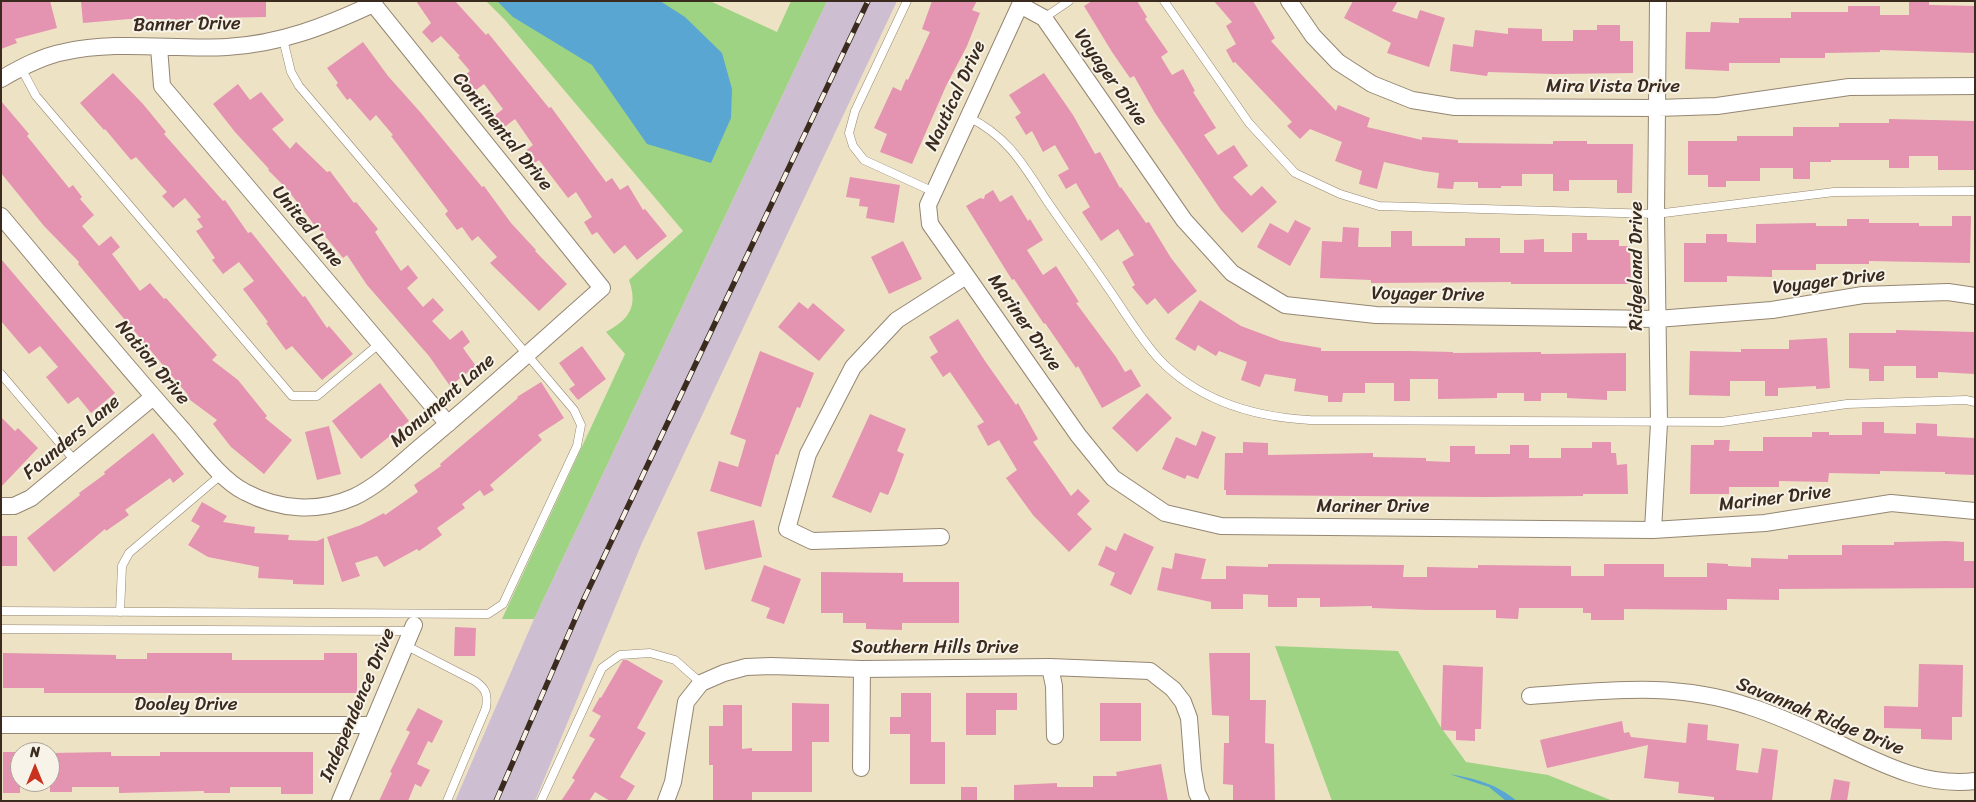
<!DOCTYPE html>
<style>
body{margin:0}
#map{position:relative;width:1976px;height:802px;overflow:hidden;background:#eee2c5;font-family:Sriracha,sans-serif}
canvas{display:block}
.frame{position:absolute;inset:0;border:2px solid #3b2a1e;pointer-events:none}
.north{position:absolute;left:10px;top:742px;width:50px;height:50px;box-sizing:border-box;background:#f7f3e8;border:1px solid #aca397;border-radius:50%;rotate:0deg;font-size:14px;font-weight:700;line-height:20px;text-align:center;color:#3b2a1e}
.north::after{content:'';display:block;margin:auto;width:18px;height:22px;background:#c8321e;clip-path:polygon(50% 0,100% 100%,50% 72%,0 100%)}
</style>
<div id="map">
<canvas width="1976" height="802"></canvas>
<div class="frame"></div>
<div class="north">N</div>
</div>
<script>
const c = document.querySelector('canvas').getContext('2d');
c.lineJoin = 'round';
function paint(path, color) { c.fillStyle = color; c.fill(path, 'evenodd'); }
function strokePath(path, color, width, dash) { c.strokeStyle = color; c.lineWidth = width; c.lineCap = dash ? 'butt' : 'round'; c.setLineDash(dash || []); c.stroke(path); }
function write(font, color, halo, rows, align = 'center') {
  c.font = font + ' Sriracha,sans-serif'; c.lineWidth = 4; c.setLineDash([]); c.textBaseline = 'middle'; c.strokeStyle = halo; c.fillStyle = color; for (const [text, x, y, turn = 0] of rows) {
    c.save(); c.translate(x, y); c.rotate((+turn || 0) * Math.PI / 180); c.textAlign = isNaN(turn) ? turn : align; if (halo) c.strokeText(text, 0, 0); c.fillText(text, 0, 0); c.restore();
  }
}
paint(new Path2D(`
 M827,1H897L641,545L535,801H455L534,619Z`), '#cebed1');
paint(new Path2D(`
 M486,1H710L777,32L791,1H827L534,619H502L625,354L606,332C630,319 638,306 629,280L683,231L505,20Z
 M1275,646L1398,651L1440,726L1466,762L1548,775L1613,801H1332Z`), '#9ed384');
paint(new Path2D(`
 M497,1H660L685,17L722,53L732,89L731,118L711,163L647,144L592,65L513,17Z
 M1449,774C1476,779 1495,783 1517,801H1506L1489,787Z`), '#5aa6d2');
paint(new Path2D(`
 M1,1H50L57,28L15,39L17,43L1,49Z
 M81,1H266V17L211,18V20L129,19L83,23Z
 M416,1H455L486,35L488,33L549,108L551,107L606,182L612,178L620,190L628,185L643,210L645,209L667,236L637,260L625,245L614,254L597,232L592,235L584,222L592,217L576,192L568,198L539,160L533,164L524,152L533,145L515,119L503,128L494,116L503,109L484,84L472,93L460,79L470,71L458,57L460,56L441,36L432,43L422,32L431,23Z
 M932,1H977L972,10L980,13L967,46L946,86L912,164L880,152L887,134L874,128L893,87L901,91L906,79L908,80L930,32L922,29Z
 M1092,1H1137L1147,17L1145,19L1168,52L1161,57L1172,75L1183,69L1195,91L1193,92L1216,128L1204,135L1218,155L1234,145L1248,166L1233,177L1251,196L1262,186L1277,202L1242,233L1221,210L1155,113L1134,76L1130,78L1112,52L1084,6Z
 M1214,1H1253L1275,38L1271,41L1300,73L1336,111L1338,105L1370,118L1367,127L1422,140V137L1458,140V143L1553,144V141H1587V144H1633L1632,193H1617V180H1569V191H1553V174H1522V186H1501V188H1478V182H1454L1453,189L1437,188L1439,173L1424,171L1384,162L1377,189L1359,184L1362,171L1335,161L1342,142L1310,129L1300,139L1287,126L1292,122L1235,62L1233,63L1226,50L1236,44L1226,26L1232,22Z
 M1353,1H1398L1392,11L1417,19L1420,10L1445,18L1429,67L1387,53L1391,43L1344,18Z
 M1909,1H1929V5L1975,6V53L1880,50V52L1825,53V58H1780V63H1729V71L1685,69L1686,32H1710L1711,22L1739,23V18H1791V12H1848V6H1880V15H1909Z
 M1597,25H1620V41H1633V73L1554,74L1488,72L1487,76L1450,71L1453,44L1473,47L1475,30L1508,34V28L1542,29V41H1573V30H1597Z
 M363,42L388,76L421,113L482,187L484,186L511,223L536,250L535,251L567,284L539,311L490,263L497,257L478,236L472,241L462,227L457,230L445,214L448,211L391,136L393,135L376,115L370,121L350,98L347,100L336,85L338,83L327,68Z
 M113,73L143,104L166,132L164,134L223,201L225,200L248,233L251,232L303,297L305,296L327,328L329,326L353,354L322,380L292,346L286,350L266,323L268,322L243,289L254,281L239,262L223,274L212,260L215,258L196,231L203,227L197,219L201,217L185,198L173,208L162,196L167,192L136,157L131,160L105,129L104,130L80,103Z
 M1044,73L1073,115L1095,154L1100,152L1120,188L1121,187L1146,223L1149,222L1171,258L1197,291L1168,314L1155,298L1147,305L1132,287L1135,285L1122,262L1134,255L1118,229L1101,241L1082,212L1090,207L1076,183L1066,189L1058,175L1069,169L1055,145L1043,152L1032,131L1026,135L1015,117L1021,113L1009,95Z
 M238,84L250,100L261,92L284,120L272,129L290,149L296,142L327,172L330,171L354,203L356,202L378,229L375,232L401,271L408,265L418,278L407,288L423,307L433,298L444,310L432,321L450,340L462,330L470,342L463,348L476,366L450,386L429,356L367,285L347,255L343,258L316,225L315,226L288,190L268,170L269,169L235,132L213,104Z
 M1,101L29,134L27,136L69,188L73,185L82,197L80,199L94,215L82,226L99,246L111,236L120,247L112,254L140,291L150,283L164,299L166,298L217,355L212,360L238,380L267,416L265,418L292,440L264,474L231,447L213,424L217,420L186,397L188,395L78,264L79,262L44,226L1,173Z
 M1889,119L1975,121V170H1938V156H1909V168H1889V160H1831V162H1810V179H1793V168H1760V181H1726V187H1708V175H1688V141H1737V136H1793V127H1839V123H1889Z
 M850,177L900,185L894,223L866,218L868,207L859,206L860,199L846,197Z
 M993,190L1000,202L1012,195L1028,221L1030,219L1043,240L1027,250L1043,275L1056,266L1079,302L1076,303L1116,357L1125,372L1131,369L1141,386L1102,408L1078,366L1076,368L1045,323L1044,324L1014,279L1012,280L966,206L980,198L984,199L985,195Z
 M1952,216H1971L1970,263L1869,261V264H1816V270H1772V277L1727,276V282H1684V243H1706V234H1727V242L1756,243V224L1816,223V226H1847V219H1869V223H1919V226H1952Z
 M1295,220L1311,228L1290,266L1257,247L1270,223L1288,233Z
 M1343,227L1359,228L1358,247H1391V231H1412V246H1465V238H1500V253H1524V240L1544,239V252H1572V233H1587V240H1619V246H1630L1631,284H1511V282L1371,283V280L1320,278L1322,241L1342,242Z
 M903,241L922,279L889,294L871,257Z
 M1,259L115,393L91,413L78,397L68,404L46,377L58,367L40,346L29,354L1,321Z
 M1200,300L1241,326L1281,341L1321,348V351H1410L1453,352V353L1541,352V354L1626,353V391H1607V400L1567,398V393H1541V401H1524V393H1497V398L1438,399V379H1410V401H1394V383H1365V393H1343L1342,402H1328V396L1294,391L1296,379L1265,374L1260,387L1241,380L1247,362L1219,351L1216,356L1198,345L1195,351L1175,339Z
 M799,302L808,309L813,303L845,330L819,361L778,327Z
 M958,319L985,361L1016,405L1018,403L1038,439L1033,442L1071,496L1078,489L1090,501L1077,514L1092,529L1069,552L1033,515L1006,478L1017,470L999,440L988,446L977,426L984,422L950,372L943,377L930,357L938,352L929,337Z
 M1896,330L1975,332V374L1938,372V378H1916V366H1884V381H1869V369L1849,368V333H1896Z
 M1827,338L1830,388L1816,389V386L1778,388V396H1765V381H1730V396L1689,395L1690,351L1741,352V349H1789V340Z
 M582,346L606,379L578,400L569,389L575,385L559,363Z
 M760,351L814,373L800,408L797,407L778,455L776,454L761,507L710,491L719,461L738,467L746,440L730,434Z
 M541,382L564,418L538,435L542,440L490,485L494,490L484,496L480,490L462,504L465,508L437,528L442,535L419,551L417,549L384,567L377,556L355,563L360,576L342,582L327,537L361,525L384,513L385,515L418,492L414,485L441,466L440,464L518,398L517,397Z
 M380,383L409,421L361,459L332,421Z
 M1147,393L1172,418L1137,452L1112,428Z
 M870,414L906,429L897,451L904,454L894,481L888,495L880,492L871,513L832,497Z
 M1,417L15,431L18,428L38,448L1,487Z
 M1862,422H1884V433L1916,434V423L1937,424V436L1975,438V475L1945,474V472L1880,471V474L1829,473L1828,482L1779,481V487H1729V494H1690L1691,445H1714V440H1730L1729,451H1763V437H1812V432H1829V435H1862Z
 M329,426L341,474L317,480L305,432Z
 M1202,431L1216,437L1198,479L1187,475L1185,479L1162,469L1176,437L1196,446Z
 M153,433L184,474L173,483L170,478L125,510L129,515L106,531L105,529L54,572L27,538L80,495L79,493L105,474L104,472Z
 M1243,442L1268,443V455L1373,453V457L1426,458V461L1450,462V446H1475V454H1510V445H1529V458H1561V448H1592V442H1611V453H1616L1617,465L1627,464L1628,494H1583V496L1486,497L1226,495V490H1224L1225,453H1243Z
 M202,502L227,516L223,522L255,527L254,533L289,535L288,540L317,541L324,538V585L293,584V580L258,578L259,567L208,557L188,545L200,526L191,521Z
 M754,520L762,557L705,570L697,532Z
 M1124,533L1154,547L1131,595L1110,585L1115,573L1098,565L1106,546L1116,551Z
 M1,536H17V566H1Z
 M1947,541L1964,542V561H1975V588L1779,589V600L1727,599V610L1624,609V620H1591V613H1583V608H1519L1518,619L1496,618V610H1427L1372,608V606L1320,607V598H1297V607H1268V595L1243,594V609H1211V602L1157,590L1162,567L1172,569L1175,553L1206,559L1201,579H1226V566L1268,567V564L1404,565L1403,577H1427V567L1478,568V565L1571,566V576H1604V564H1664V577H1707V563L1728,564V566L1751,567V558L1788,559V555H1842V545H1894V542Z
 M764,565L801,579L784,624L766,618L770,608L751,601Z
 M821,572L903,573V582H959V623H902V630L866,629V623H843V613H821Z
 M455,627L476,628L475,656H454Z
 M3,653L116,655V659H147V653H232V660H324V653H357V693H44V688H3Z
 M1209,653H1250V700H1266L1265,743L1274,744L1275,801H1233V785L1223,784L1224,743H1229V716L1212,715Z
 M623,660H627L663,681L637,728L646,733L620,777L635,786L626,801H610L595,792L589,801H561L575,780L572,778L595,739L589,736L601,716L592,711L600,697L601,698Z
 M1919,664L1963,665L1962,717H1952V740L1921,739V729L1884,728V706L1918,707Z
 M1443,665L1483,667L1481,729H1475V741L1456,740V731L1441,730Z
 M901,693H931V742H945V784H910V734H890V717H901Z
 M966,693H1017V710H996V735H966Z
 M792,703L829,704V742H812V792H752V801H713V765H709V726H723V705H742V749L752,748V751H792Z
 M1100,703H1141V741H1100Z
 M418,708L443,721L432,743L428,741L417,764L430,770L421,787L415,784L408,801H379L392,773L390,772L410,732L406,730Z
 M1622,721L1624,733L1629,732L1631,737L1686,743L1688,723L1708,725L1707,740L1739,744L1736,770L1758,773L1762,748L1778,750L1772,801H1714V797L1678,793L1679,782L1644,778L1648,745L1547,768L1540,740Z
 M3,752H20V793H3Z
 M111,752V756H160V752H313V794H281V787H230V793H204V791L119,793V787H72V792H50V753Z
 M1161,764L1168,801H1014V785L1057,783V787H1093V776H1117L1116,772Z
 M1834,779L1850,782L1847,801H1830Z
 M961,787H977V801H961Z`), '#e493b0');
const lane = new Path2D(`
 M907,1L855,111L849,133L853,146L864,160L934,192
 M1164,1L1249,123L1295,173L1340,194L1379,206L1656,214L1834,192L1975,191
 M1044,18L1069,1
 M21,68L36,96L292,396H317L380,343
 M968,117C1008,136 1024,166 1047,201C1066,229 1087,257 1106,285C1123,309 1139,337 1159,359C1199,401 1254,417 1310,420L1722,422L1847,404L1966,400L1975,402
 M1,374L75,461
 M1,611L488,614L503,604L577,446L581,425L574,410L299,86L291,72L283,39
 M120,612L122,566L129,553L222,474
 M1,629L411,631
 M405,645L475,681C486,689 488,694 486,708L447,801
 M541,801L602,668L620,655L650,653L675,660L701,683`);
const street = new Path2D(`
 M1289,1L1313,36L1338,62L1372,84L1412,100L1455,107L1658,108L1717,106L1849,87L1975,86
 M159,47L162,86L448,424
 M1,79C20,68 42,56 64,52C118,40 173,50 227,47C280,44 326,26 373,4
 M1,216C61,287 120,360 182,429C199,449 221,480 245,492C279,510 318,513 354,497C380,485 402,462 425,443C485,393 543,340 602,288L371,1
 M1975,296L1948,292L1863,295L1772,310L1657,319L1376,315L1285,305L1232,273L1184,220L1044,18L1020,5L928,205L930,224L1078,435L1113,478L1165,513L1221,526L1653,530L1765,523L1891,503L1975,511
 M1,506H14L31,498L153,397
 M1653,530L1659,423L1656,214L1658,1
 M941,537L812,541L787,529L808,454L853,367L897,320L966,276
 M1050,667L1054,686L1055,736
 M1530,696C1606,691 1674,681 1748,706C1780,716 1811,731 1842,745C1884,765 1927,787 1975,781
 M1,725H371
 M861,768L862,669
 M340,801L414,625
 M666,801L673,782L686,702L701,683L724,673L746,667L771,666L862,669L1050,667L1150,671L1173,689L1183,702L1189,718L1193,770L1197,793L1201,801`);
strokePath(lane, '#948672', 9);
strokePath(street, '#948672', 18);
strokePath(lane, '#fff', 8);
strokePath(street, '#fff', 16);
const rail = new Path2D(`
 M496,801L583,601L868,1`);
strokePath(rail, '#3b2a1e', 5.5);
strokePath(rail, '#f7f3e8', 4, [11]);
write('19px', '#3b2a1e', '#f7f3e8', [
 ["Banner Drive",187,25,-1],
 ["Voyager Drive",1110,78,55],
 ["Mira Vista Drive",1613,87],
 ["Nautical Drive",956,96,-65],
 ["Continental Drive",502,132,51],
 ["United Lane",307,227,50],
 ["Ridgeland Drive",1637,266,-90],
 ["Voyager Drive",1829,282,-7],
 ["Voyager Drive",1428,295,1],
 ["Mariner Drive",1024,323,55],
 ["Nation Drive",152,363,50],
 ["Monument Lane",443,401,-41],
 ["Founders Lane",72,438,-40],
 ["Mariner Drive",1775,499,-7],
 ["Mariner Drive",1373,507],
 ["Southern Hills Drive",935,648],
 ["Dooley Drive",186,705],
 ["Independence Drive",358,705,-67],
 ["Savannah Ridge Drive",1820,717,22]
]);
</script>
